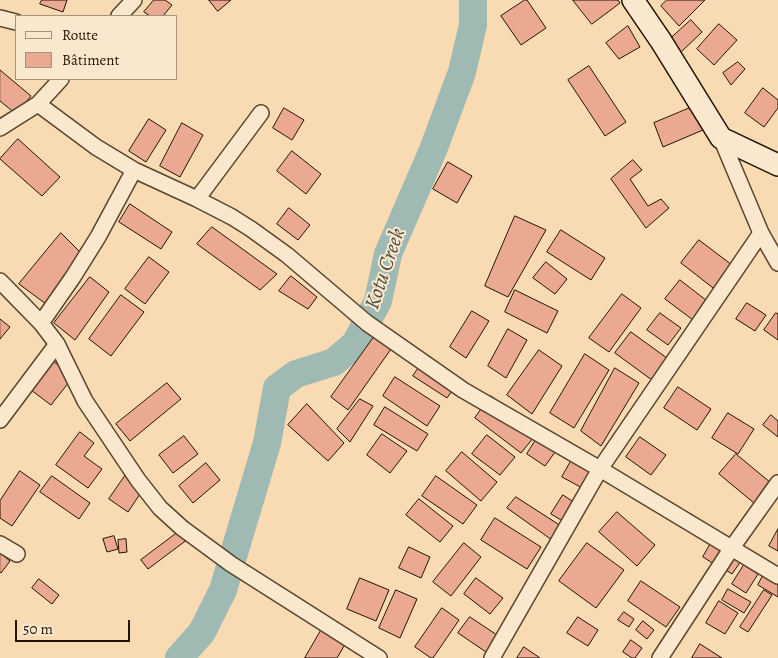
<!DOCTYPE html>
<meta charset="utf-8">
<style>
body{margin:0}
#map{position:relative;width:778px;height:658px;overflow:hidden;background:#f8dbb3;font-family:Alegreya,serif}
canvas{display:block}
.legend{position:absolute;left:15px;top:15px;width:162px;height:65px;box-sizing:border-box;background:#fae8ce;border:1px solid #a4937c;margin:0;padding:6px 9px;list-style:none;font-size:15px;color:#231300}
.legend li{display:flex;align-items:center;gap:10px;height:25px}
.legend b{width:25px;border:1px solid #a4937c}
.scale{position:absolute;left:15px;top:620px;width:115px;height:22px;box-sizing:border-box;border:2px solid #231300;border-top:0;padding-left:6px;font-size:15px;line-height:18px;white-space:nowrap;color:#231300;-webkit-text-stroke:4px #fae8ce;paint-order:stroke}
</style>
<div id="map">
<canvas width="778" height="658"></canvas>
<ul class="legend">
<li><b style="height:6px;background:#fae8ce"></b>Route</li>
<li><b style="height:14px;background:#eca992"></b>Bâtiment</li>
</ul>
<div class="scale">50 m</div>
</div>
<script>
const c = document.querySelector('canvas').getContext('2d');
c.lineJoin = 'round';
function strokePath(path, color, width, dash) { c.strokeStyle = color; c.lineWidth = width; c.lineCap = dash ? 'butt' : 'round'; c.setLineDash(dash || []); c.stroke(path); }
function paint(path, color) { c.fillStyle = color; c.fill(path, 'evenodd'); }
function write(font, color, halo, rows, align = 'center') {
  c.font = font + ' Alegreya,serif'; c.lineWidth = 4; c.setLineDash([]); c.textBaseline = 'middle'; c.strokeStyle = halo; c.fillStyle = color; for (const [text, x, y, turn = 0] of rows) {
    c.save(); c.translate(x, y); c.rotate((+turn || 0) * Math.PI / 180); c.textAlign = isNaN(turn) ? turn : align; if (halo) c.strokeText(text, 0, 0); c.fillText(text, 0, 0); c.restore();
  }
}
strokePath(new Path2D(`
 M179,658L202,632L223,590L267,443L277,388L296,374L334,362L355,344L378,301L388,254L433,150L462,72L473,25V0`), '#9fbab3', 28);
const building = new Path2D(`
 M42,0H67L63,12L40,4Z
 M154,0H165L172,5L163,16H150L144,12Z
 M209,0H231L218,11Z
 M525,0H527L546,28L521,45L501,16Z
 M573,0H618L620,3L592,24Z
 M667,0H705L679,26L661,6Z
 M691,20L702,32L680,53L669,40Z
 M719,24L737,40L714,65L697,49Z
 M628,26L640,47L619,59L606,43Z
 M738,62L745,69L731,85L723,73Z
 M589,66L626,122L605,136L568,80Z
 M0,70L31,96L16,114L0,101Z
 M763,88L778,100V108L764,127L745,113Z
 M284,108L304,120L292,140L273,128Z
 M690,108L703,130L663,147L654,123Z
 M149,119L166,130L146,162L129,151Z
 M182,123L203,135L180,177L160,166Z
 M18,139L60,177L42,196L0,159Z
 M292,151L321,174L306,194L277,171Z
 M633,160L642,170L630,179L648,206L661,199L669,208L646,228L611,179Z
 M448,162L472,176L457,203L433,189Z
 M130,204L172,232L161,249L119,222Z
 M289,208L310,225L298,240L277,224Z
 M515,216L546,230L508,297L485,286Z
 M212,227L277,274L260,290L197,244Z
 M561,230L605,258L591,280L547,252Z
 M61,233L82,254L46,304L19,284Z
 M699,240L736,268L717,291L681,263Z
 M149,257L169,272L145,304L125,289Z
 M546,262L567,279L555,294L533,278Z
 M291,276L317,297L308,309L279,291Z
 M90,277L109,292L75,340L54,323Z
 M680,280L711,304L697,323L665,299Z
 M515,290L558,311L547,333L505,312Z
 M622,294L641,308L609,352L589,338Z
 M121,295L144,312L111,356L89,339Z
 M747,303L766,315L755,331L736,319Z
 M472,311L489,321L466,358L450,347Z
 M660,313L681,328L668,345L647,330Z
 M776,313L778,314V340L764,330Z
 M0,319L10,327L0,339Z
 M508,329L527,340L506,378L488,366Z
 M631,332L671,361L656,383L615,353Z
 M374,337L391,349L348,410L331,397Z
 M539,350L562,366L532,414L507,395Z
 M585,354L609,370L574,428L550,413Z
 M426,357L460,379L447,398L413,376Z
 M53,361L73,377L51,405L31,390Z
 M615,368L639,383L601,446L581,431Z
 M395,377L440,406L427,426L383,396Z
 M167,383L181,399L130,441L116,424Z
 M678,387L711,409L697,430L664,408Z
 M491,396L538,432L521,453L475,418Z
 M360,399L373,406L350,442L337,429Z
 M307,404L344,443L328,461L288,425Z
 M385,407L428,434L417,451L374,425Z
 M728,413L754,429L738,454L712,438Z
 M771,415L778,421V437L763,425Z
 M80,432L94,443L84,456L102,469L88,488L56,465Z
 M382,434L407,451L390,473L367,455Z
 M487,435L515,457L500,475L472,454Z
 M539,435L558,448L545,466L527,454Z
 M184,436L198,454L173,473L159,455Z
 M640,437L666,455L651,475L626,457Z
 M462,452L497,482L481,501L446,471Z
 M736,454L771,483L754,503L719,474Z
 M574,456L597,470L586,490L562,477Z
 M206,463L220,480L193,503L179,486Z
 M20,471L40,485L12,526L0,518V501Z
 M52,476L90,503L79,519L40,492Z
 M125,476L144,488L128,512L109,499Z
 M436,476L477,505L463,524L422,496Z
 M563,495L578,505L566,523L551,514Z
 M516,497L561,526L552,540L507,508Z
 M419,499L453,526L440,542L406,515Z
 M617,512L655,545L637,566L599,532Z
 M495,518L541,547L527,569L481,540Z
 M189,524L196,533L148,569L141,560Z
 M778,529V551L769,546Z
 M114,536L118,549L107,552L103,539Z
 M126,539L127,552L119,553L118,540Z
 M464,543L481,557L451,596L433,582Z
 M587,543L624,570L596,608L559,581Z
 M711,543L722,550L714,564L703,557Z
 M409,547L430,557L421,578L399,568Z
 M0,553L10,561L1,573L0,572Z
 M737,554L743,558L732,574L726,570Z
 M744,565L758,574L746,593L732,584Z
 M764,574L778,583V597L758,585Z
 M360,578L389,590L376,621L347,609Z
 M476,578L503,598L490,614L464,594Z
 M39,579L59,595L52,604L32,588Z
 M641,581L680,607L666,627L628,601Z
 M728,589L751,602L744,613L722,600Z
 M396,590L417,599L400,638L379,628Z
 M764,590L772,595L748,632L740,627Z
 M719,601L738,613L725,634L706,623Z
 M442,608L459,620L433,658H431L415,647Z
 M624,612L634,619L629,627L618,620Z
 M470,617L500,637L489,654L458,633Z
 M578,617L598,630L588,646L567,633Z
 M643,621L654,630L647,639L636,630Z
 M323,627L347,641L337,658H305Z
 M631,640L642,648L635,658H632L623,652Z
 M700,644L722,658H692Z
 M524,647L540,658H517Z`);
paint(building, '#eca992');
strokePath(building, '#231300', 1);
const street = new Path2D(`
 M119,16L134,0
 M0,18L16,22
 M38,104L96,147L134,170L197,199L232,217L251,229L287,255L367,323L463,390L600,469L778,576
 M0,128L38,104L61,79
 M721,138L761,233L778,263
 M197,199L261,113
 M0,281L41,323L57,344L85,401L138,480L160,508L182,528L231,564L379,658
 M41,323L73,277L98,237L134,170
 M0,420L57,344
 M0,544L17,554
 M492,658L600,469L761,233
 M660,658L731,549L778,483`);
const secondary = new Path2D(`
 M633,0L661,41L721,138L778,165`);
strokePath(street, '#58452d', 18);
strokePath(secondary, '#231300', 24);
strokePath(street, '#fae8ce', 15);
strokePath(secondary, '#fae8ce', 21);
write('italic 21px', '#4e4d3f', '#fae8ce', [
 ["Kotu Creek",386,269,-71]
]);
</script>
